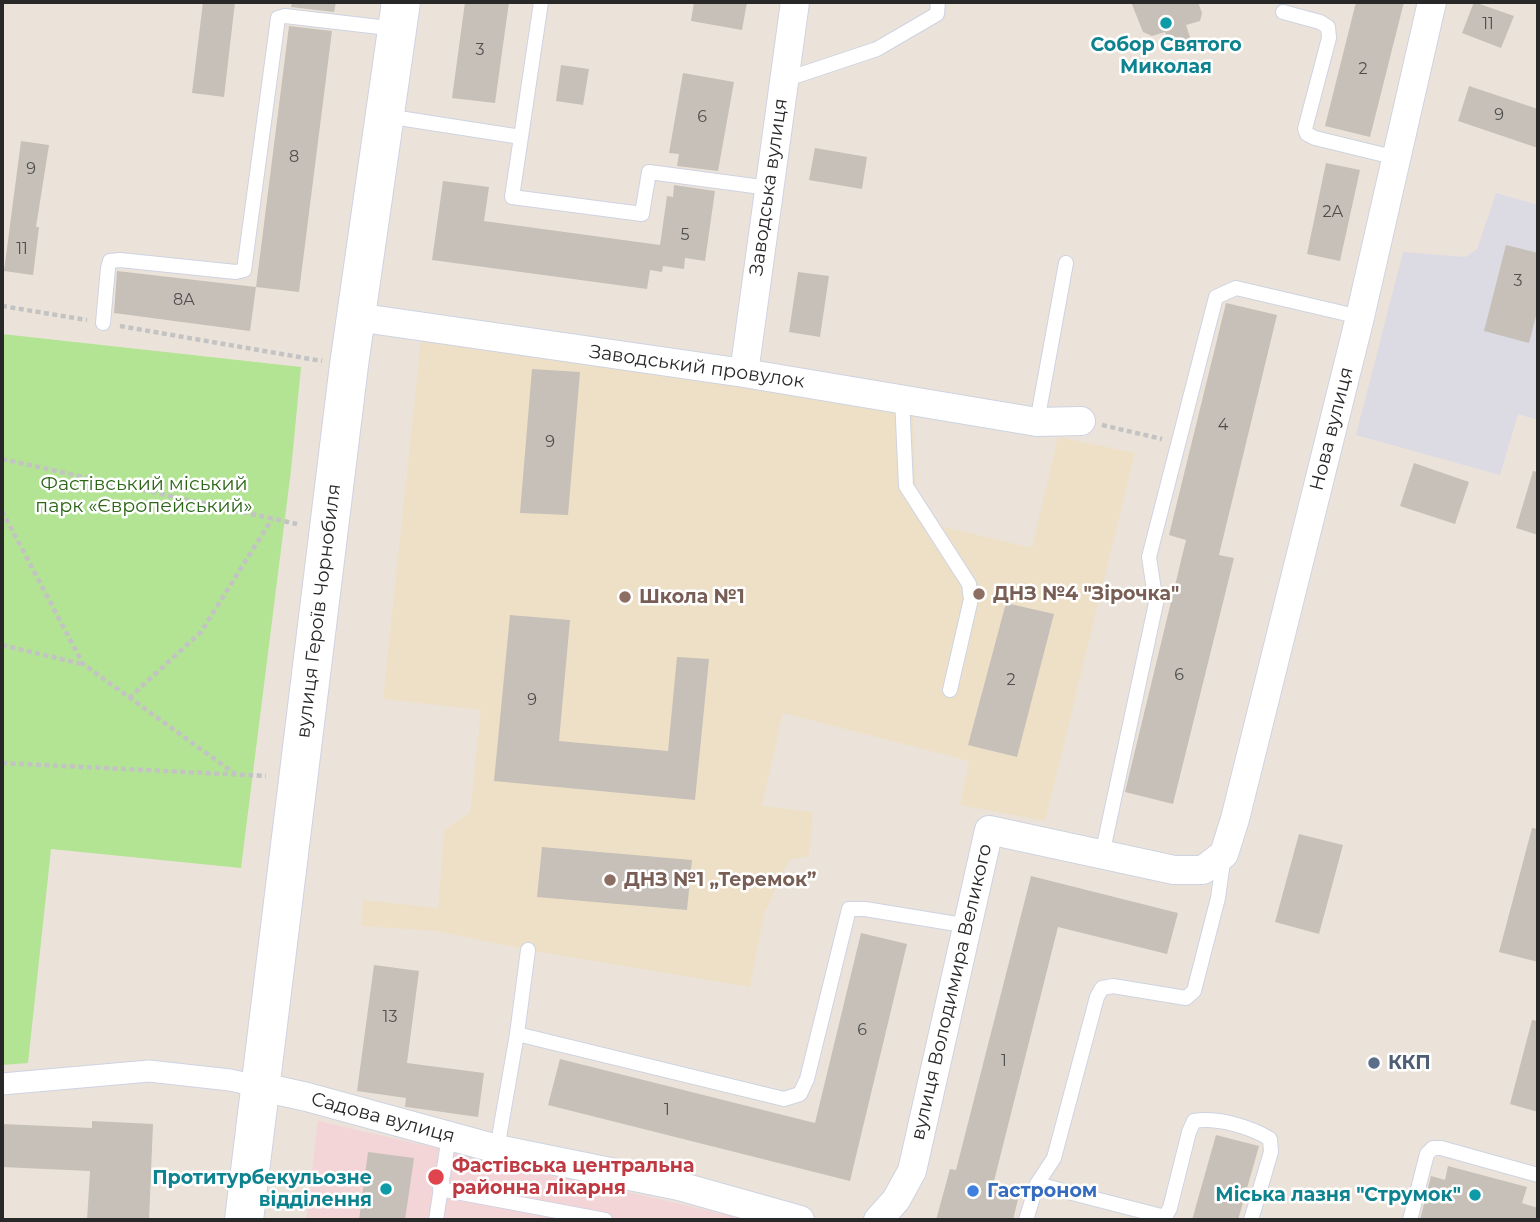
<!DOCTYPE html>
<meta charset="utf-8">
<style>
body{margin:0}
#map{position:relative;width:1540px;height:1222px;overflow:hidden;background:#ebe3d9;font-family:Montserrat,sans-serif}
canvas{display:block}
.frame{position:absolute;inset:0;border:4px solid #282828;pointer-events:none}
</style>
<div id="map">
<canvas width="1540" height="1222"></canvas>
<div class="frame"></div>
</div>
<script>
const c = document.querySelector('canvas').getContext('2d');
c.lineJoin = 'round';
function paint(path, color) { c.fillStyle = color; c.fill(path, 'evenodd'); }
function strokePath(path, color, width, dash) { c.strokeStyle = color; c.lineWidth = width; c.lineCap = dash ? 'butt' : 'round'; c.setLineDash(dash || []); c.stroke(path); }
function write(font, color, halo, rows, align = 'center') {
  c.font = font + ' Montserrat,sans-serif'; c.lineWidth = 5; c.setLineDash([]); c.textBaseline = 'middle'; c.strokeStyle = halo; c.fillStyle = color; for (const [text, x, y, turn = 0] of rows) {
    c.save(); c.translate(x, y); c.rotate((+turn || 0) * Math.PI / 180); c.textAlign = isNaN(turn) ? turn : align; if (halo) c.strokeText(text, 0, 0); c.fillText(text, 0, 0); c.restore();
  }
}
paint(new Path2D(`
 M1496,193L1538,205V420L1518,414L1500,475L1356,435L1403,252L1465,257L1477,249Z`), '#dcdae3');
paint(new Path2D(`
 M421,340L913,410L916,488L940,526L1032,548L1058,437L1135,453L1045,821L960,805L969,761L783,713L762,806L813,812L809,856L789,860L764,914L750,987L528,950L436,931L361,926L363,900L438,908L444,830L470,812L481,710L383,699Z`), '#eee0c7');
paint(new Path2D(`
 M318,1121L750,1220H306Z`), '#f3d5d8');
paint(new Path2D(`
 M2,334L301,367L291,470L241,868L51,849L28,1063L2,1065Z`), '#b2e493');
paint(new Path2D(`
 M203,2H235L224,97L192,93Z
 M292,2H336L334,12L291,7Z
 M465,2H509L495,103L452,98Z
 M694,2H747L742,30L691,21Z
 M1131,2H1198L1202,13L1200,21L1186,25L1191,40L1181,46L1170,45L1165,32L1152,36L1143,32Z
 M1356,2H1404L1370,137L1325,126Z
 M1474,2L1514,16L1501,48L1462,33Z
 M289,26L332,31L299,292L256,287Z
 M561,65L589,69L583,105L556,101Z
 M683,73L734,82L718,171L677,166L679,154L669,153Z
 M1469,86L1538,109V148L1458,121Z
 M21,141L49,145L36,227H39L33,275L4,271Z
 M815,148L867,157L862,189L809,180Z
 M1326,163L1360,170L1340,261L1307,254Z
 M443,181L489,187L484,221L660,245L667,196L673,197L674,185L715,191L705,261L685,258L684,269L663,266L662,272L650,270L647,289L432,260Z
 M1506,245L1538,253V308L1529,343L1484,331Z
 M117,271L256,287L250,331L114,313Z
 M798,272L829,276L820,337L789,332Z
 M1226,303L1277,315L1219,555L1234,558L1173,804L1125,792L1186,540L1169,535Z
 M532,369L580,372L568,515L520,513Z
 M1414,463L1469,482L1455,524L1400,506Z
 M1533,471L1538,472V535L1516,528Z
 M1006,603L1054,614L1017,757L968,745Z
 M510,615L570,620L559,741L668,751L677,657L709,659L695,800L494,781Z
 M1532,828L1538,829V962L1499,952Z
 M1299,834L1343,845L1319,934L1275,922Z
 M542,847L692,860L687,910L537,897Z
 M1031,876L1178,913L1167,954L1058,927L992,1189L1019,1195L1013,1220H936L950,1169L956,1170Z
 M861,933L907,944L850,1181L548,1105L560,1059L815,1123Z
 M374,965L419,971L407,1063L484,1073L478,1117L407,1107H405L406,1098L357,1091Z
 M1532,1020L1538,1021V1112L1510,1104Z
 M92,1121L153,1124L149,1220H87L90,1171L2,1167V1124L92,1128Z
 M1216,1135L1259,1146L1238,1220H1192Z
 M368,1152L414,1158L405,1220H359Z
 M1448,1166L1527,1187L1522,1203L1538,1208V1220H1420L1431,1176L1445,1180Z`), '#c6c0b9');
const service = new Path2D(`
 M1283,12L1320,22L1328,27L1329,38L1305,129L1307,134L1315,138L1397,158
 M784,80L877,49L937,14L938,2
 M386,116L521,137L541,2
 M521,137L512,197L642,214L649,172L769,188
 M103,323L108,268L110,261L120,260L236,272L244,270L278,18L285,16L397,29
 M902,398L906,486L969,584L971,599L950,690
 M1037,422L1066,263
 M1102,855L1156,603L1149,557L1216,297L1236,288L1360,317
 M517,1034L784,1099L800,1094L807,1079L849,909H865L969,926
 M497,1149L517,1034L528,950
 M1037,1184L1165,1217L1170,1208L1189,1132L1194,1121C1217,1117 1251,1127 1270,1139L1271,1152L1251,1220
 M440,1189L605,1220
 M436,1220L449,1136
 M1026,1220L1037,1184L1054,1158L1097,997L1102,988L1113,986L1186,998L1194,991L1218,898L1224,855
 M1410,1220L1427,1154L1433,1148H1441L1538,1175`);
const pedestrian = new Path2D(`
 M2,1084L149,1071L230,1080L262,1087`);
const minor = new Path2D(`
 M356,317L744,373L1037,422L1081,421
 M744,373L795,2
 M262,1087L307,1097L497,1149L679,1186L800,1220
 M878,1220L896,1200L912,1171L989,830L1174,870H1203L1224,854L1235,819L1360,317L1432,2`);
const secondary = new Path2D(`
 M244,1220L349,365L401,2`);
strokePath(service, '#ced3e2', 16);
strokePath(pedestrian, '#ced3e2', 23);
strokePath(minor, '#ced3e2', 30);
strokePath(secondary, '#ced3e2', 40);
strokePath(new Path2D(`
 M2,306L87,320
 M120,326L322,361
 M1102,425L1162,439
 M2,459L297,524
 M2,511L83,664L238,776
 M2,645L82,664
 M129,698L201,632L272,519
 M2,763L266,776`), '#c3c3c3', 4.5, [5, 3.5]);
strokePath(service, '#fff', 14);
strokePath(pedestrian, '#fff', 21);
strokePath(minor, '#fff', 28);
strokePath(secondary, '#fff', 38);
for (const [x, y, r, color] of [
 [1166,23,7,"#0f9aa8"],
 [979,594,7,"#8d6e63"],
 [625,597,7,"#8d6e63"],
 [610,880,7,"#8d6e63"],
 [1374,1063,7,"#5c6f8a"],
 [436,1177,9,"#e0444e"],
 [386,1189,7,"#0f9aa8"],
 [973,1191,7,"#3f7fe0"],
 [1475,1195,7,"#0f9aa8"]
]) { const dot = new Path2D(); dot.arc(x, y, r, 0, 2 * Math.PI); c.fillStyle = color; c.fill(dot); strokePath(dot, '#fff', 2.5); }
write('16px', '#504e4c', null, [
 ["11",1488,24],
 ["3",480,50],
 ["2",1363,69],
 ["9",1499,115],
 ["6",702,117],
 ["8",294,157],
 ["9",31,169],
 ["2А",1333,212],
 ["5",685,235],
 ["11",22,249],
 ["3",1518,281],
 ["8А",184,300],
 ["4",1223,425],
 ["9",550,442],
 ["6",1179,675],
 ["2",1011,680],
 ["9",532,700],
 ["13",390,1017],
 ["6",862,1030],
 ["1",1004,1061],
 ["1",667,1110]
]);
write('bold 19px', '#0d838f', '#fff', [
 ["Собор Святого",1166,45,"center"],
 ["Миколая",1166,67,"center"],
 ["Протитурбекульозне",372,1178],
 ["відділення",372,1200],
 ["Міська лазня \"Струмок\"",1461,1195]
], 'right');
write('19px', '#282828', '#fff', [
 ["Заводська вулиця",769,187,-82],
 ["Заводський провулок",697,367,8],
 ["Нова вулиця",1332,429,-76],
 ["вулиця Героїв Чорнобиля",319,611,-83],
 ["вулиця Володимира Великого",952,992,-77],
 ["Садова вулиця",383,1118,15]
]);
write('19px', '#2b6617', '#fff', [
 ["Фастівський міський",144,484],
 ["парк «Європейський»",144,506]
]);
write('bold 19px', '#785e54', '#fff', [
 ["ДНЗ №4 \"Зірочка\"",993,594],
 ["Школа №1",639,597],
 ["ДНЗ №1 „Теремок”",624,880]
], 'left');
write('bold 19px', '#4e5e75', '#fff', [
 ["ККП",1388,1063]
], 'left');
write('bold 19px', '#be3a42', '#fff', [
 ["Фастівська центральна",452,1166],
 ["районна лікарня",452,1188]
], 'left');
write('bold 19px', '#366cbe', '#fff', [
 ["Гастроном",987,1191]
], 'left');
</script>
